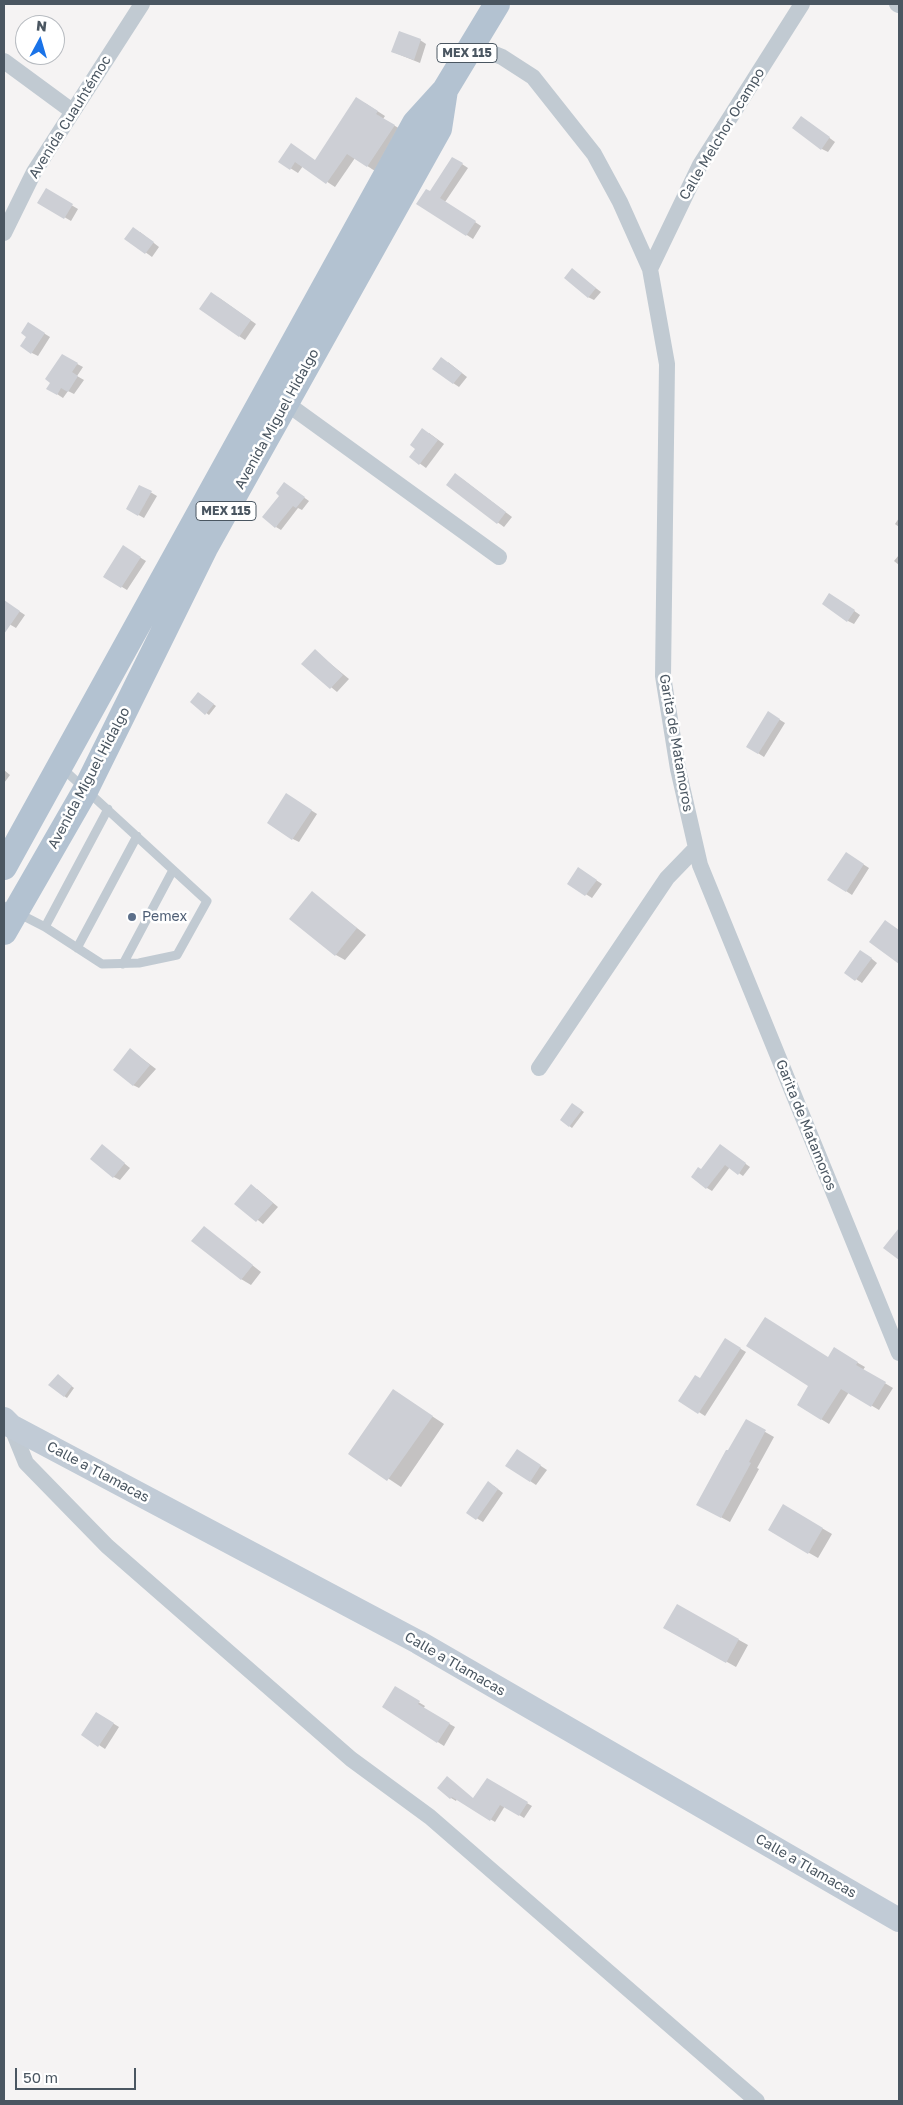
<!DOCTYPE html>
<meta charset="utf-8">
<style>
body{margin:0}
#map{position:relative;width:903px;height:2105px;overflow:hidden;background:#f5f3f3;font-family:"Golos Text",sans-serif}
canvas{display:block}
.frame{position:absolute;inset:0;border:5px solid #4a5661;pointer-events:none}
.north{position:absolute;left:15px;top:15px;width:50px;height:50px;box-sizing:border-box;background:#fff;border:1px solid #b7bbc0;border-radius:50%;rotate:6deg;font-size:14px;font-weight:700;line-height:20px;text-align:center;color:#4a5661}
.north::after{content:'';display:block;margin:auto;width:18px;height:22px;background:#1a73e8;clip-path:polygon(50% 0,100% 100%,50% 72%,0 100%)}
.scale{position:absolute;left:15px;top:2068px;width:121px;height:22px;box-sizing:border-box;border:2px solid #4a5661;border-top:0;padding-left:6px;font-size:15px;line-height:18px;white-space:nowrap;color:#4a5661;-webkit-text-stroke:4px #fff;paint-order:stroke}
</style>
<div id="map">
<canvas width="903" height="2105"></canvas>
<div class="frame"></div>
<div class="north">N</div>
<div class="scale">50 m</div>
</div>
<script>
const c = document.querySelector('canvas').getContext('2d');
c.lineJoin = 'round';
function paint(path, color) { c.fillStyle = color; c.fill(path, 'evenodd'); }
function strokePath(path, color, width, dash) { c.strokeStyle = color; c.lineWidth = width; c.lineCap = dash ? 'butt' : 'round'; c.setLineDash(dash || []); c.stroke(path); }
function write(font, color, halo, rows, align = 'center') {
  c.font = font + ' "Golos Text",sans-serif'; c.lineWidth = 5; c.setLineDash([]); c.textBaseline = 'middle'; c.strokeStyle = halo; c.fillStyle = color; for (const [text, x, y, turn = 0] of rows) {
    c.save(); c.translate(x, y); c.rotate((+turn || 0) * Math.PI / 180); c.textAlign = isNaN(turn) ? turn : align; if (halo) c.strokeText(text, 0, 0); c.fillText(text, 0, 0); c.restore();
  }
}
paint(new Path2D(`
 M420,40L426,44L420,63L393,52Z
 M365,103L385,116L383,119L402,130L375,171L355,158L335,187L303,166L298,173L279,161H316Z
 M807,121L835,142L828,152L822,149Z
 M453,158L468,168L445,202L481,226L473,239L418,203L430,193Z
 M46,190L78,209L71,221L39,202Z
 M140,232L159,247L152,257L126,238Z
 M572,270L601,292L594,300L588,297Z
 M218,297L256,324L245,340L239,336Z
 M34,327L50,337L38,356L32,353L28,336Z
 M62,356L83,367L77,376L84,380L74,394L68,391L63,398L48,388Z
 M448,362L467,377L459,387L453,383Z
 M429,433L444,444L426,468L411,457Z
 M461,478L512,517L504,527L447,485Z
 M140,486L157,496L144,518L128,509Z
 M289,487L309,501L302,510L298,508L281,530L276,527Z
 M899,518V527L895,524Z
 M123,547L146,561L127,590L104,576Z
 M899,555V565L894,561Z
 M836,598L860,615L854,624L848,621Z
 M4,601L25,615L16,628L4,621Z
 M315,651L349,679L337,692L303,664Z
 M201,695L216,706L209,715L191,702Z
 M769,713L785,723L764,757L747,746Z
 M4,770L10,775L4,783Z
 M292,798L317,814L299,842L293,839Z
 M852,857L869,868L852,895L846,891Z
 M584,872L602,884L592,898L568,883Z
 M312,893L366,935L345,960L336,955Z
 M867,955L877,963L862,983L845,972Z
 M131,1050L156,1069L139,1088L133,1085Z
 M575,1106L584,1112L572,1128L561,1120Z
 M725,1149L750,1167L743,1176L730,1167L712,1191L707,1188L702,1171Z
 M108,1150L130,1168L120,1180L114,1177Z
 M257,1189L278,1207L263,1224L236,1203Z
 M204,1227L261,1272L251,1285L241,1279Z
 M726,1340L746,1352L705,1416L680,1400L701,1380Z
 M834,1349L865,1367L863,1370L893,1388L879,1410L849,1392L829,1424L798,1405Z
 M60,1377L74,1388L67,1398L64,1396Z
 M394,1391L444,1424L401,1487L350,1453Z
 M746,1421L774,1437L757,1468L759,1469L730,1522L698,1505Z
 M523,1454L547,1470L536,1485L530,1481Z
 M494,1486L503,1493L483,1522L468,1513Z
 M784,1506L832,1534L818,1558L769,1530Z
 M678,1606L748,1645L736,1667L665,1627Z
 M395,1688L425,1706L423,1709L455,1727L444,1746L383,1707Z
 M103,1717L119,1727L105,1749L99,1745Z
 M487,1780L532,1806L524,1818L505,1806L495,1822L457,1799L456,1801L451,1798L439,1788L474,1799Z`), '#0003');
paint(new Path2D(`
 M399,31L421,39L414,60L391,52Z
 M356,97L378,111L376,114L395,125L367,167L347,154L326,184L295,162L290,170L278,162L291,143L315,160Z
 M801,116L830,137L821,150L792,128Z
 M452,157L463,163L440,198L476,221L466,236L416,204L426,189L430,191Z
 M46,188L73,204L64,219L37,203Z
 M133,227L154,242L145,254L124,239Z
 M572,268L596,288L588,298L564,278Z
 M211,292L251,320L239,337L199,309Z
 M28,322L45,333L31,354L20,346L26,337L21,333Z
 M62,354L78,363L72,372L78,376L68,392L61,388L57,395L46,389L50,383L45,379Z
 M441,357L462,373L453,384L432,369Z
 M422,428L438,440L419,465L409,457L415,449L410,445Z
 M455,473L506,512L497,524L446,485Z
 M284,482L305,497L296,508L293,506L275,528L262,517L279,496L276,493Z
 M139,485L152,491L138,516L126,509Z
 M123,545L141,557L121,588L103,577Z
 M829,593L855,610L847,622L822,604Z
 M4,600L20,611L4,634Z
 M315,649L343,675L330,689L301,664Z
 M198,692L214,704L205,715L190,702Z
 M768,711L780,719L758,754L746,747Z
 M286,793L312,810L292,840L267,823Z
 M846,852L864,864L846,892L827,880Z
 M578,867L597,880L585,896L567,884Z
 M312,891L357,928L335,956L289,919Z
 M885,920L899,930V964L869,942Z
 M860,950L872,958L855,981L844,973Z
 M130,1048L150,1065L133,1086L113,1070Z
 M572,1103L582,1110L569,1127L560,1120Z
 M102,1144L125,1163L113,1178L90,1159Z
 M720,1144L746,1163L738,1175L725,1165L706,1189L691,1177L698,1167L701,1169Z
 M251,1184L273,1203L256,1222L234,1204Z
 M204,1226L253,1265L241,1280L191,1241Z
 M899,1228V1260L883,1248Z
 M765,1317L828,1357L834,1347L858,1362L856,1365L886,1382L871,1407L841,1389L821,1420L797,1405L808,1386L746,1346Z
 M725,1338L741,1348L698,1414L678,1401L695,1375L700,1378Z
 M58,1374L72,1386L64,1397L48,1385Z
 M393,1389L433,1416L387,1481L348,1454Z
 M746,1419L766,1430L749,1462L751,1463L721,1518L696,1505L726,1450H728Z
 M517,1449L541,1465L530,1482L505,1466Z
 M488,1481L498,1489L476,1520L466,1513Z
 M783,1504L823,1528L808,1554L768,1530Z
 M677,1604L739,1639L726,1663L663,1628Z
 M395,1686L420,1701L418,1704L450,1723L437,1743L382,1707Z
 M96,1712L114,1723L98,1747L81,1735Z
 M447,1776L473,1798L487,1778L528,1802L519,1816L500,1805L490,1821L452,1797L450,1799L437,1788Z`), '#cdcfd5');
strokePath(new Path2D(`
 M4,906L45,927L102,964L139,963L177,955L207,901L61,767
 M45,927L108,809
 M77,948L137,836
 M123,964L173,870`), '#c1cad2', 9);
strokePath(new Path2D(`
 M897,4L899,5
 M472,45L502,57L533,77L594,154L620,202L650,269L667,364L663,676L678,769L700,865L899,1353
 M4,61L72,111
 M4,233L34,172L142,4
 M650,269L700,165L802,4
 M286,403L499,557
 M539,1068L667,878L696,848
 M11,1426L26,1463L107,1546L351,1759L430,1817L757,2101`), '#c1cad2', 16);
strokePath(new Path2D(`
 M4,1419L11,1426L418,1642L899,1920`), '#c1cbd6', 24);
strokePath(new Path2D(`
 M4,867L415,123L445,90L497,4
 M4,932L85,791L205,548L439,129L445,90`), '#b3c2d1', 26);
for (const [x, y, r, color] of [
 [132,917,5,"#5c6f8a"]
]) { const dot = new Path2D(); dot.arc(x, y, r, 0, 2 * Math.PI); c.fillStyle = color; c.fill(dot); strokePath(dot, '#fff', 2); }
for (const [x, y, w] of [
 [467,53,60],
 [226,511,60]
]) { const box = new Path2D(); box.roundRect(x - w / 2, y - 9.5, w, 19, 4); c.fillStyle = '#fff'; c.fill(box); strokePath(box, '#4a5661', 1); }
write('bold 12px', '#4a5661', null, [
 ["MEX 115",467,53],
 ["MEX 115",226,511]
]);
write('14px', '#4a5661', '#fff', [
 ["Avenida Cuauhtémoc",70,117,-58],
 ["Calle Melchor Ocampo",722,134,-59],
 ["Avenida Miguel Hidalgo",277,419,-61],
 ["Garita de Matamoros",676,743,80],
 ["Avenida Miguel Hidalgo",89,778,-62],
 ["Garita de Matamoros",806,1125,68],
 ["Calle a Tlamacas",98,1472,28],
 ["Calle a Tlamacas",455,1664,30],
 ["Calle a Tlamacas",806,1866,30]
]);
write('14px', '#4e5e75', '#fff', [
 ["Pemex",142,917]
], 'left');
</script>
